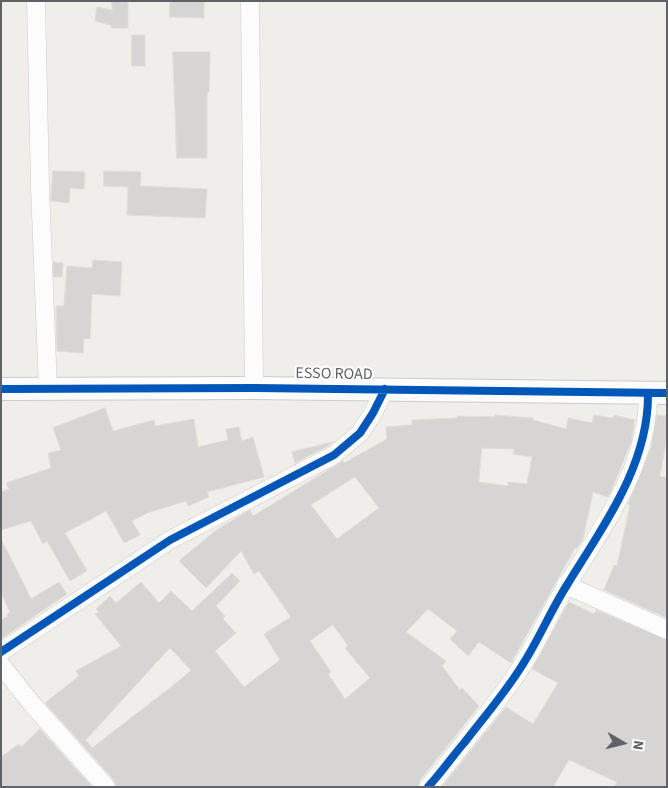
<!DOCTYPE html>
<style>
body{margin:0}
#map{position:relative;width:668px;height:788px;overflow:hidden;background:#efeeea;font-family:"Source Sans 3",sans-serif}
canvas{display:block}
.frame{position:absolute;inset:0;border:2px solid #5f6368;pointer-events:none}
.north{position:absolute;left:598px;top:718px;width:50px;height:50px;-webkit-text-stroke:4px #fff;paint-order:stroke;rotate:98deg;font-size:14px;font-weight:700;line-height:20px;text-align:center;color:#5f6368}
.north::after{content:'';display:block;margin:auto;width:18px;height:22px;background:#5f6368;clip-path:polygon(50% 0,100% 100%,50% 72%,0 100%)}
</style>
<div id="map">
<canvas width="668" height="788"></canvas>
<div class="frame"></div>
<div class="north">N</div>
</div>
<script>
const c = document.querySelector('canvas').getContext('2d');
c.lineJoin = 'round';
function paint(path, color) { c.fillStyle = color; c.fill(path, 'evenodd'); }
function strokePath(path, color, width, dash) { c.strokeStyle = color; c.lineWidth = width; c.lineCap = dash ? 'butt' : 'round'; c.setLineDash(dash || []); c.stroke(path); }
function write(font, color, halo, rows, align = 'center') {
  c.font = font + ' "Source Sans 3",sans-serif'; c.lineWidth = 4; c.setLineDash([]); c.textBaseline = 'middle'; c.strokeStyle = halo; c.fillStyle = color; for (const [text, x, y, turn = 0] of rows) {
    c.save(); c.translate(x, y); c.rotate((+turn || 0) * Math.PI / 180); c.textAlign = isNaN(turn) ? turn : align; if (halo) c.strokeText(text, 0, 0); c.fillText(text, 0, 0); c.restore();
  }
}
const building = new Path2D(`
 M112,1H128V28H111V25L95,21L97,7L112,10Z
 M170,1H204V18L170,17Z
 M132,35H145V66H132Z
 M173,52H210L209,92H207V158H177Z
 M53,171L85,172L84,189L70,188L69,203L51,201Z
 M104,171L141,172L140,186L207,189L205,218L127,215L128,187L104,186Z
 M93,260L122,262L120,296L92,294L90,339L84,338L83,353L57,351L56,306H64L67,266L92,268Z
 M54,262L63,263L62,277H54Z
 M105,408L113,431L154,420L155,426L194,419L198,447L228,440L226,429L239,427L242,441L253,437L264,477L207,492L209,497L188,506L186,501L147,513L132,521L140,535L124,543L106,511L65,533L87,571L70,581L47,541L43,544L31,521L1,530V492L9,489L6,483L51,468L48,453L61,450L53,428Z
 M495,415L533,418V420L566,429L568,418L592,423L594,415L613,418L614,415L635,420L631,442L612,489L608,497L593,492L583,539L577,548H575L511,663L479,642L468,656L450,639L457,631L428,609L406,632L446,661L442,666L460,690L462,688L479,706L420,780L418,787H116L114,780L45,703L79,676L76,671L121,646L95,614L99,612L96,609L110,596L116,603L141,582L159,603L171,591L192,611L232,573L240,581L216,606L225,616L223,619L236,633L215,651L244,687L280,660L264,634L291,617L259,571L254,574L241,551L206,588L179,561L215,531L238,517L250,510L253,516L343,461L344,463L387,439L386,427L412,425V420L457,418V416L495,417ZM482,448L514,449L513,454L532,457L527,484L508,482V486L479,482ZM355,477L379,508L337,539L311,505ZM333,625L348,646L345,648L370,678L345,699L328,674L331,672L310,641ZM170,648L191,670L180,680L92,748L86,740Z
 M657,415L667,416V437L660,476L667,478V618L604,590L614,565L617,566L630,505L628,504L651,448Z
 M333,442L328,446L295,463L292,452Z
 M1,539L31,599L59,582L67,594L1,639V620L8,616L7,614L10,612L1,593Z
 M569,602L594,614L596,610L667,640V787H614L617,782L569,760L553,787H442L506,707L533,724L558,683L532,669Z
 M40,729L92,787H1V757L19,744L21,747Z`);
paint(building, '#d6d5d3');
strokePath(building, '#deddd9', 1);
const minor = new Path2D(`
 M36,1L40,187L48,389
 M250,1L254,388
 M566,585L667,630
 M1,652L170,540L334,455L360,433L373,413L385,389
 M1,665L32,704L106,787
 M428,787C441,773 452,757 464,743C484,717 506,692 523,664C539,639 551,610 567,585C603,526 649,465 648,393`);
const tertiary = new Path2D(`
 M1,389L254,388L667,393`);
strokePath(minor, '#cbcccc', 19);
strokePath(tertiary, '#cbcccc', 24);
strokePath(minor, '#fdfcfc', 18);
strokePath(tertiary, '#fdfcfc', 22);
strokePath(new Path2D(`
 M1,389L254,388L667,393
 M1,652L170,540L334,455L360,433L373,413L385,389
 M428,787C441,773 452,757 464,743C484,717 506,692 523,664C539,639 551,610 567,585C603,526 649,465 648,393`), '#0057b8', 8);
write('16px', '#5f6368', '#fff', [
 ["ESSO ROAD",334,375,1]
]);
</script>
